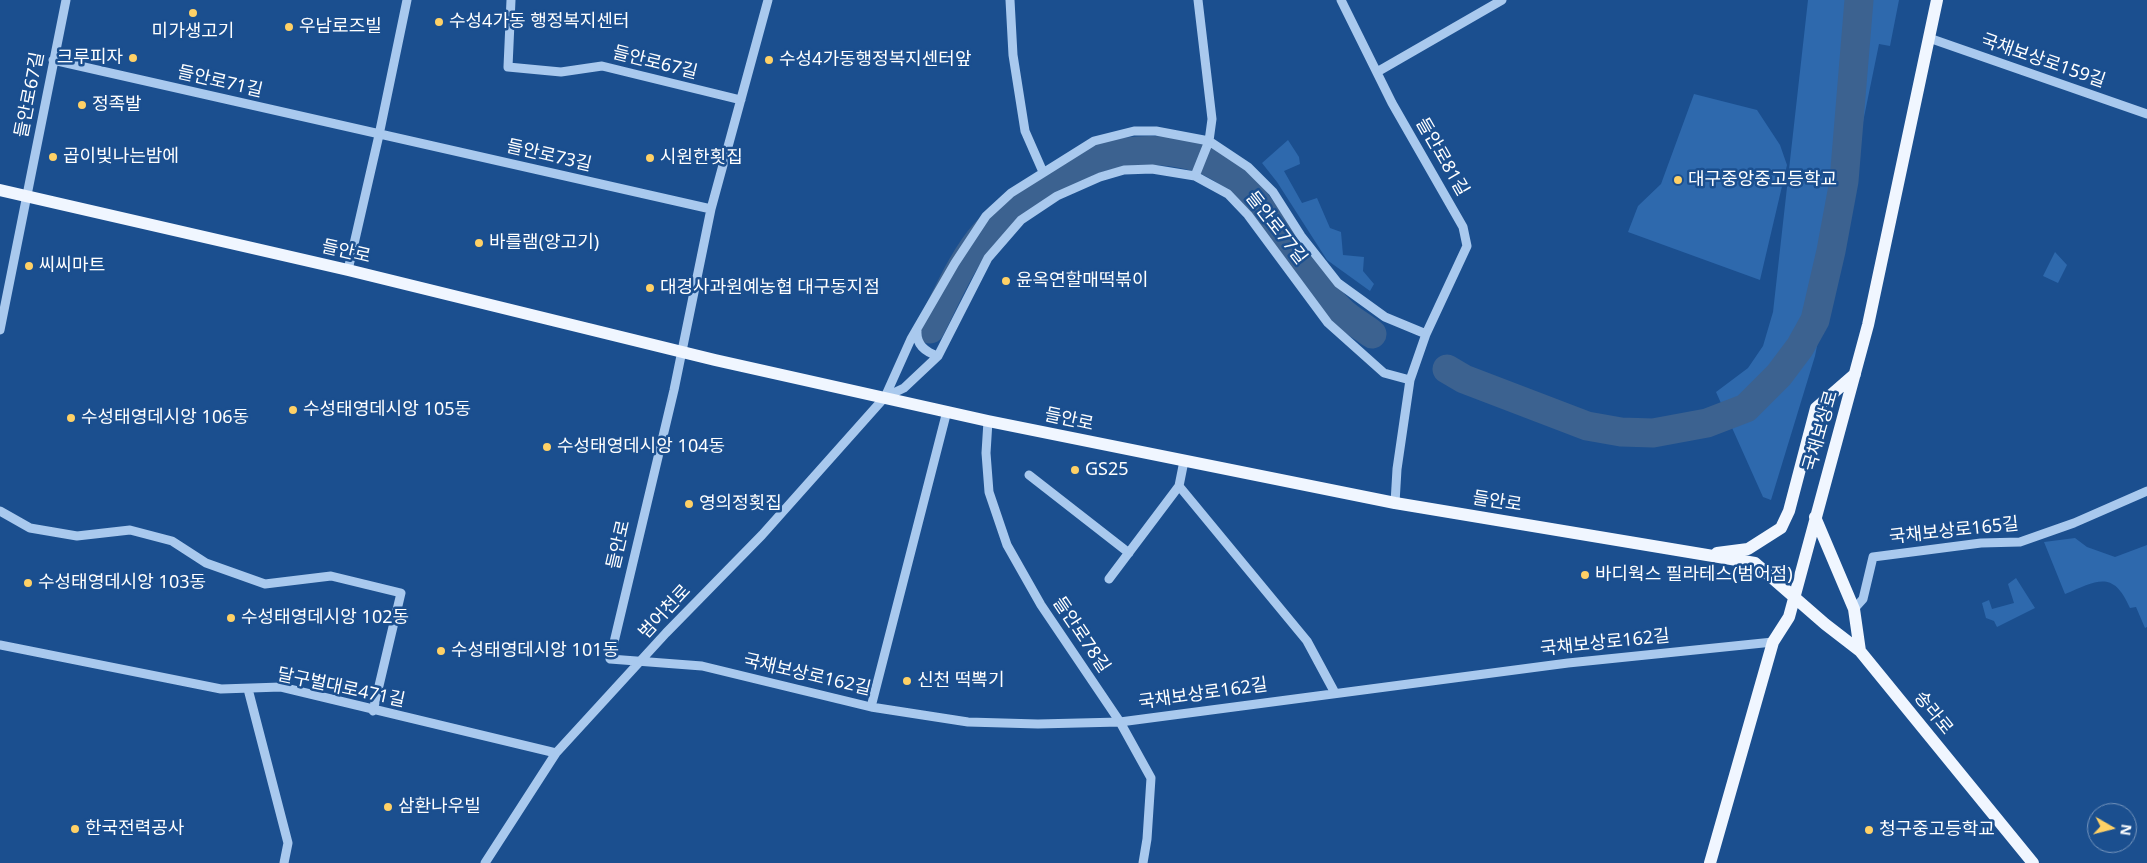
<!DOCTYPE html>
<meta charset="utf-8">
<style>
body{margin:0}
#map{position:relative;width:2147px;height:863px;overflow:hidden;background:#1b4f8f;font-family:"Noto Sans",sans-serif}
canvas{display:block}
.north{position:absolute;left:2087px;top:803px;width:50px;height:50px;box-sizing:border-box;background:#1b4f8f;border:1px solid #7695bc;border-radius:50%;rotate:98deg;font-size:14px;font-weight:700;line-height:20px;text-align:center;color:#fff}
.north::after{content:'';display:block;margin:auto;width:18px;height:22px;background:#ffd166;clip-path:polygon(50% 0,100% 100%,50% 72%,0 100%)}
</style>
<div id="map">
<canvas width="2147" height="863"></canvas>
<div class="north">N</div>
</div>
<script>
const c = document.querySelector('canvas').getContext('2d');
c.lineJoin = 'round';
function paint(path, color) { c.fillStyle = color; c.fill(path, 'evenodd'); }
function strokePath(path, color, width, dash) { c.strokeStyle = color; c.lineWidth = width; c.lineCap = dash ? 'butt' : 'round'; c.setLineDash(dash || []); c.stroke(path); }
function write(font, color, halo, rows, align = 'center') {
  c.font = font + ' "Noto Sans","Noto Sans KR",sans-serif'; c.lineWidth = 5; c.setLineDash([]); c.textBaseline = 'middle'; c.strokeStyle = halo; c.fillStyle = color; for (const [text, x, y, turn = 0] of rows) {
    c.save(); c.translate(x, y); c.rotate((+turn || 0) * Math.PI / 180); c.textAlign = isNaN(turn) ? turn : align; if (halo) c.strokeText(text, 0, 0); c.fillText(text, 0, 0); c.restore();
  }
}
paint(new Path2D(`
 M1808,0H1899L1890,46L1879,44L1815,356L1771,500L1763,497L1716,392L1748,368L1763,346L1773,312Z
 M1694,94L1757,110L1780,145L1787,165L1760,280L1628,232L1638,206L1661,184Z
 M1288,140L1299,157L1300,164L1284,171L1302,203L1317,198L1330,228L1341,232L1343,255L1364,257L1363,271L1374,284L1370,291L1327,260L1277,182L1262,163Z
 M2055,252L2067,265L2058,283L2043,276Z
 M2075,538L2087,547L2115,557L2147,545V627L2145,628L2136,607L2130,608C2113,569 2097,581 2065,594L2044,542Z
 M2016,578L2035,608L1997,627L1994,621L1986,618L1982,603L1989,600L1992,609L2014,603L2008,584Z`), '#2e69ad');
strokePath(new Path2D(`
 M930,329C945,300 963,257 985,233C1002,214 1023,202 1045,188C1064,176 1082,162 1105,156C1144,146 1199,148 1232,176C1252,193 1266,217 1282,238C1298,260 1320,290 1339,309C1348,319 1362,326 1372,334
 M1447,369L1464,379L1587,426L1621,432L1653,433L1707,423L1746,408L1779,375L1800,347L1815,320L1831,251L1844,181L1859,0`), '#3c6290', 29);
strokePath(new Path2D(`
 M511,0L508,67L561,72L602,66L741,100
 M768,0L711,209L674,390L610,659L702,666L871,707L968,722L1038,724L1120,722L1568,663L1773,642
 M1010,0L1013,55L1025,131L1043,172
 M1341,0L1392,103L1463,227L1467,246L1426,334L1410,380L1397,469L1395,503
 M1929,38L2147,114
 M53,60L711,209
 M1377,72L1502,0
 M1195,176L1209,141L1212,119L1198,0
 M348,270L379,135L407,0
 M0,330L66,0
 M917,331C916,345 925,352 938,356
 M885,397L904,388L938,356L988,258L1021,220L1057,196L1100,177L1124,170L1152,169L1195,176L1228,194L1248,215L1328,323L1384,373L1410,380
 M988,421L986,453L989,492L1007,545L1041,605L1120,722L1151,778L1147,839L1143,863
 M1184,461L1179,486L1307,641L1335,693
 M1029,475L1129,553
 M0,511L30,528L77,536L130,530L172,541L206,563L265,584L331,576L401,593L373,711
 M1109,579L1179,486
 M1854,609L1863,599L1873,557L1981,543L2020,542L2074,523L2147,491
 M0,645L221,689L281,687L556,753
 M248,689L288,843L284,863
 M871,707L947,411
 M485,863L556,753L666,633L762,535L885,397L911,339L955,263L986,216L1011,193L1094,141L1134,131H1156L1209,141L1248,167L1273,192L1301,236L1338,283L1385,317L1426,334`), '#a9c9ee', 9);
strokePath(new Path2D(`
 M0,190L348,270L715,360L988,421L1395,503L1755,563L1825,624L1860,651L2033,863
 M1815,517L1854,609L1860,651
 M1717,553L1748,549L1781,528L1789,511L1816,408L1855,374
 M1710,863L1773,642L1789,617L1868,325L1937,0`), '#f0f6ff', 12);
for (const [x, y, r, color] of [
 [193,13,5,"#ffd166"],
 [439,22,5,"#ffd166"],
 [289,27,5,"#ffd166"],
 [133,58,5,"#ffd166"],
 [769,60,5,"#ffd166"],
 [82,105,5,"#ffd166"],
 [53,157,5,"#ffd166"],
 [650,158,5,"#ffd166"],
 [1678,180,5,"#ffd166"],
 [479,243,5,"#ffd166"],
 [29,266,5,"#ffd166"],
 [1006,281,5,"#ffd166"],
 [650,288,5,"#ffd166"],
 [293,410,5,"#ffd166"],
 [71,418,5,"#ffd166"],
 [547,447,5,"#ffd166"],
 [1075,470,5,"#ffd166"],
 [689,504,5,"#ffd166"],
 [1585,575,5,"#ffd166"],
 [28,583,5,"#ffd166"],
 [231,618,5,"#ffd166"],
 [441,651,5,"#ffd166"],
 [907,681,5,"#ffd166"],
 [388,807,5,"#ffd166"],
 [75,829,5,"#ffd166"],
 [1869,830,5,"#ffd166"]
]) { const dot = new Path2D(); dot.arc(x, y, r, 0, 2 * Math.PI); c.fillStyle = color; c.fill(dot); strokePath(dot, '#1b4f8f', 2); }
write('18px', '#fff', '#1b4f8f', [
 ["수성4가동 행정복지센터",449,22],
 ["우남로즈빌",299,27],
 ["미가생고기",193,32,"center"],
 ["크루피자",123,58,"right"],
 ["수성4가동행정복지센터앞",779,60],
 ["정족발",92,105],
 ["곱이빛나는밤에",63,157],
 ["시원한횟집",660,158],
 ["대구중앙중고등학교",1688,180],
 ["바를램(양고기)",489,243],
 ["씨씨마트",39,266],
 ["윤옥연할매떡볶이",1016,281],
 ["대경사과원예농협 대구동지점",660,288],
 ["수성태영데시앙 105동",303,410],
 ["수성태영데시앙 106동",81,418],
 ["수성태영데시앙 104동",557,447],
 ["GS25",1085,470],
 ["영의정횟집",699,504],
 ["바디웍스 필라테스(범어점)",1595,575],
 ["수성태영데시앙 103동",38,583],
 ["수성태영데시앙 102동",241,618],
 ["수성태영데시앙 101동",451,651],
 ["신천 떡뽁기",917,681],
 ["삼환나우빌",398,807],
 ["한국전력공사",85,829],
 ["청구중고등학교",1879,830]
], 'left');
write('18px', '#fff', '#1b4f8f', [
 ["국채보상로159길",2043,61,19],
 ["들안로67길",655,63,14],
 ["들안로71길",220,82,13],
 ["들안로67길",30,95,-79],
 ["들안로73길",549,156,13],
 ["들안로81길",1442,157,60],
 ["들안로77길",1276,228,52],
 ["들안로",346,252,13],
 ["들안로",1069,420,12],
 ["국채보상로",1821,431,-74],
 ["들안로",1497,502,9],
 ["국채보상로165길",1954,531,-6],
 ["들안로",619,545,-77],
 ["범어천로",665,612,-47],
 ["들안로78길",1081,635,56],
 ["국채보상로162길",1605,643,-6],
 ["국채보상로162길",807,675,13],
 ["달구벌대로471길",341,688,12],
 ["국채보상로162길",1203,694,-8],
 ["송라로",1933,713,51]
]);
</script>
